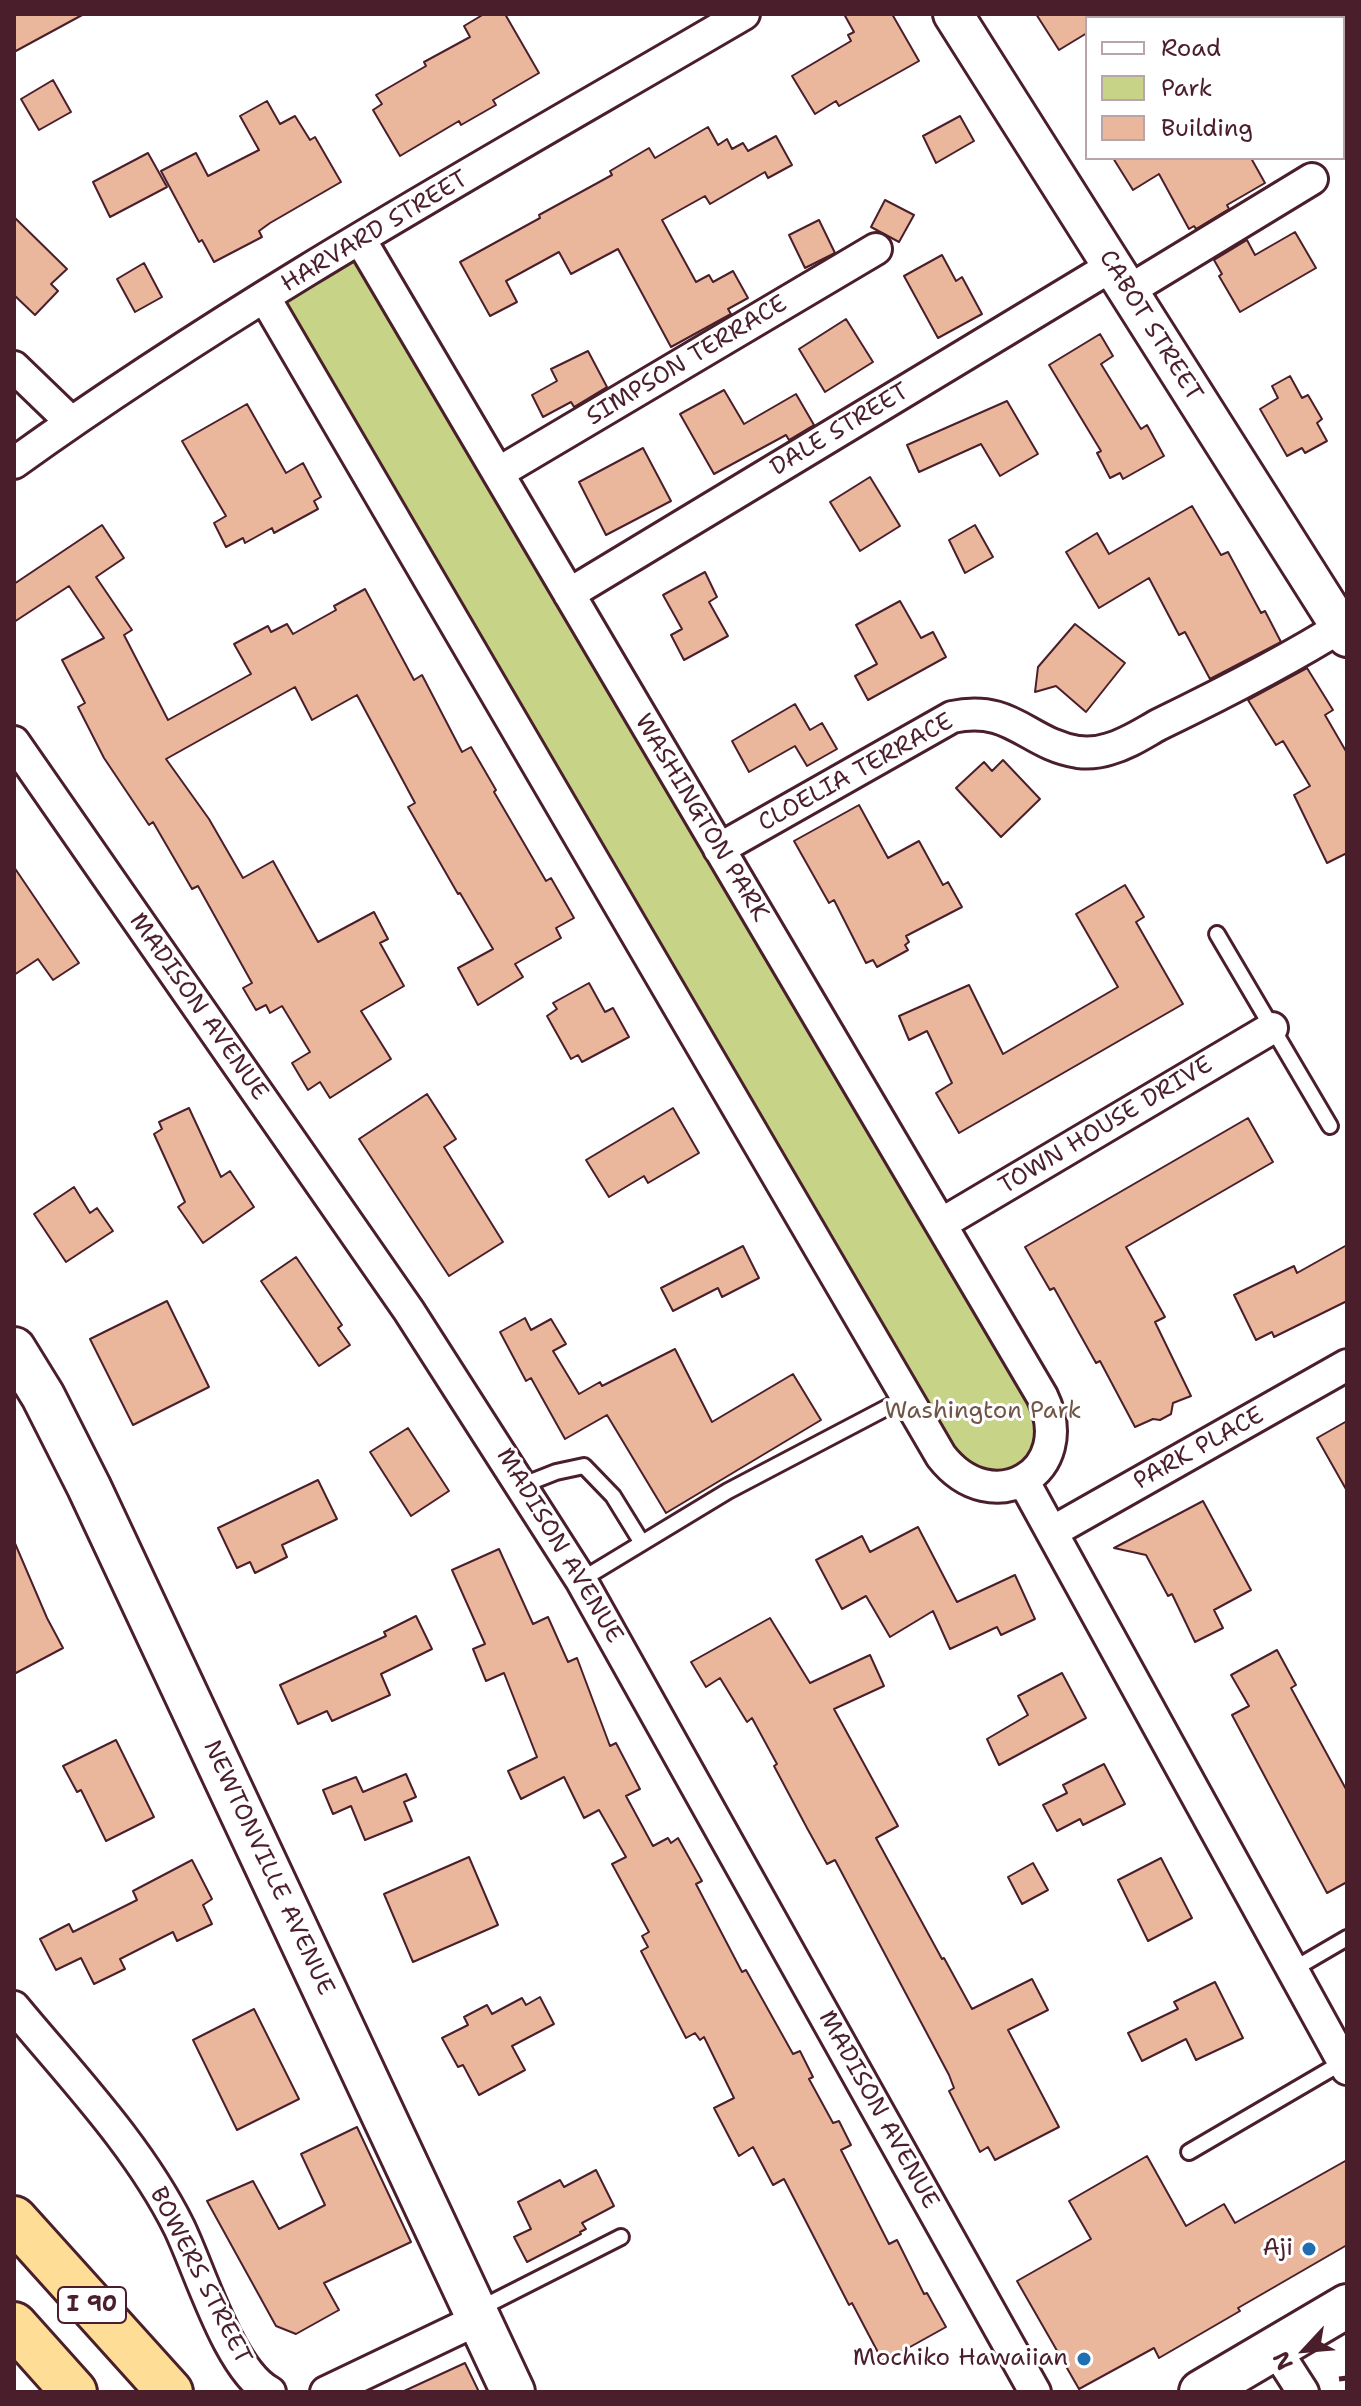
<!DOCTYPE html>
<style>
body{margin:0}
#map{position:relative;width:1361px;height:2406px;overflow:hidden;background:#fff;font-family:"Shantell Sans",sans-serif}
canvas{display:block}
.frame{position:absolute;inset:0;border:16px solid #4a1f2b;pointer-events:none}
.legend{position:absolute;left:1085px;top:16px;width:260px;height:144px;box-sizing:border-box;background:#fff;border:2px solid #b7a5aa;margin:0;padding:10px 14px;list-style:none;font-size:24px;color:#4a1f2b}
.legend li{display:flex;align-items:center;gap:16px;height:40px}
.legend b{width:40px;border:2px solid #b7a5aa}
.north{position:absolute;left:1265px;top:2310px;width:80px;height:80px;-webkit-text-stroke:6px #fff;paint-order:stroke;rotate:244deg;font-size:22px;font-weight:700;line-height:32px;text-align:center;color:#4a1f2b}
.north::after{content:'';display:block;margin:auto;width:28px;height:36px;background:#4a1f2b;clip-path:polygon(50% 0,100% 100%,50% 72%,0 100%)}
</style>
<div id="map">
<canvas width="1361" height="2406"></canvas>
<div class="frame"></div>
<ul class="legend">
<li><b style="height:10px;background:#fff"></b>Road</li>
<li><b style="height:22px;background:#c7d387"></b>Park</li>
<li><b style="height:22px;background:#eab69c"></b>Building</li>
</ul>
<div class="north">N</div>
</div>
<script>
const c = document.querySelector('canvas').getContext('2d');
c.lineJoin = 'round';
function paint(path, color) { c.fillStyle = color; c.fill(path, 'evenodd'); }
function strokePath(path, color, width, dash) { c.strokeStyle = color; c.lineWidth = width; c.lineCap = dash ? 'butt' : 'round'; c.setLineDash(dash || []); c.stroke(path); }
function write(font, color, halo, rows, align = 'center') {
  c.font = font + ' "Shantell Sans",sans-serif'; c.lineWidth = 6; c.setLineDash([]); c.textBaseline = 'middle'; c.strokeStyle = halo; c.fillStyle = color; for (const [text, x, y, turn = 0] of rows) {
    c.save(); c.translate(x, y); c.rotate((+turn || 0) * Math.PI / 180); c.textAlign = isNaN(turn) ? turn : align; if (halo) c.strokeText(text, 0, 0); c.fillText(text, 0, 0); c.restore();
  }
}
paint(new Path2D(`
 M360,239L1042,1396L1046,1457L971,1484L265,298Z`), '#c7d387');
const building = new Path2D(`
 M14,14H84L14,52Z
 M484,14H505L539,73L493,100L496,105L461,125L459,121L400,156L373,110L382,104L376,95L426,66L424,62L470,37L464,26Z
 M844,14H892L919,61L839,106L836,101L815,114L792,76L851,41L848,35L854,32Z
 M1036,14H1117L1110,18H1087V33L1059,50Z
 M53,80L71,112L39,130L21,99Z
 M267,101L280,124L295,116L310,140L315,137L341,182L270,223L259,231L262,237L214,262L202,240L199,242L161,171L196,153L208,176L259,150L240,116Z
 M960,116L974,141L936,163L923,136Z
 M708,127L718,145L727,139L732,149L743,143L748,151L776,136L792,165L768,178L765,172L710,204L705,196L662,220L696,282L709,275L713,282L733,271L748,298L728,309L731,314L671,347L618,249L571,274L559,252L506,281L517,302L490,316L460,262L540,218L539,215L612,175L610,171L649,148L655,158Z
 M148,153L167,187L110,217L93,182Z
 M1113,158H1251L1265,183L1227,205L1229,209L1196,229L1194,226L1189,229L1159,174L1133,190Z
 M885,200L914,215L899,242L871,227Z
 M14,217L67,269L51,284L58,291L35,315L14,295Z
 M819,220L835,253L805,268L789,235Z
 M1295,232L1316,268L1240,312L1219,276L1222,274L1214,260L1247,240L1255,255Z
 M942,255L956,281L962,277L982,314L938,338L904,276Z
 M144,263L162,297L135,312L117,279Z
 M846,319L873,362L825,392L799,349Z
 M1100,334L1113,356L1101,364L1141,429L1147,425L1164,456L1123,479L1120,473L1110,478L1097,453L1101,451L1049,365Z
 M588,351L607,387L574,407L571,402L543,417L532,395L557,381L551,369Z
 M1290,376L1302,398L1308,395L1322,419L1317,423L1327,441L1305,453L1302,448L1287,456L1260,409L1278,398L1272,386Z
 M724,390L744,424L796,394L814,425L789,440L786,435L714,474L680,414Z
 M1007,401L1038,454L1000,476L981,444L919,472L907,445Z
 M247,404L286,473L303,463L321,497L314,501L318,509L274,533L272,528L245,543L243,538L226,547L214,523L226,516L182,441Z
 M643,448L671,501L606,535L579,482Z
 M870,477L900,526L860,551L830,502Z
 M1192,506L1221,555L1228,552L1261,613L1265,611L1281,642L1210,679L1185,632L1179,635L1149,578L1099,608L1066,552L1097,533L1109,554Z
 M102,525L124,558L96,577L132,630L124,635L168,720L251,674L234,644L268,626L271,632L287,624L293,634L336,610L334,606L365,589L414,680L422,675L462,752L471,747L496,790L494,792L546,881L551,878L574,918L556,928L561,938L515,964L523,977L478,1005L458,968L493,949L460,893L458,894L408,807L415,803L357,695L312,720L295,687L166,759L209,819L243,878L273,861L318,942L374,912L388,939L380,943L404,986L361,1011L391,1059L330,1098L320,1082L308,1090L292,1063L310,1052L282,1006L270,1013L266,1005L256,1010L243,988L252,983L198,886L192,889L153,822L149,825L104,758L78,707L85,703L62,660L104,638L69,586L14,622V584Z
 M975,525L993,557L965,573L949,540Z
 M705,572L717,597L709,602L728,636L684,660L671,635L682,629L663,595Z
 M900,601L921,638L933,632L946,657L868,700L855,676L877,664L856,625Z
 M1075,624L1125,663L1086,712L1056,686L1035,692L1038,667Z
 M1307,668L1333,710L1325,715L1347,753V853L1327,863L1294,795L1310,786L1283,741L1276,745L1248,700Z
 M795,704L810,730L822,723L837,749L807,766L795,746L749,772L732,741Z
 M1003,760L1040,799L1001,837L956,788L984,762L992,771Z
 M859,805L888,858L919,841L943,885L948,882L962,907L906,936L909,942L905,945L908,950L877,967L873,960L866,963L834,900L829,903L794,841Z
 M14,867L79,963L53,980L38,959L14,975Z
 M1125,885L1144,917L1136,922L1183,1004L959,1133L936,1093L952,1083L927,1031L909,1040L899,1016L969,985L1003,1054L1118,987L1076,914Z
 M589,983L605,1012L613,1008L629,1037L582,1062L578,1055L571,1059L547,1016L557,1009L553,1003Z
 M427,1094L456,1139L444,1147L503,1242L449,1276L359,1139Z
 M189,1108L221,1177L230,1171L254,1207L203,1243L178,1207L185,1202L154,1134L162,1129L159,1122Z
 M673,1108L699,1153L648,1183L644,1176L609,1197L586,1160Z
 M1248,1118L1273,1162L1126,1247L1165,1317L1155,1322L1191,1396L1173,1403L1171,1414L1160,1420L1153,1419L1135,1427L1100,1361L1096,1363L1054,1288L1050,1290L1025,1247Z
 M74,1187L90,1213L97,1208L113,1231L66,1262L34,1214Z
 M1347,1245V1301L1274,1337L1272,1332L1256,1340L1234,1295L1294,1266L1297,1273Z
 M743,1246L759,1278L722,1297L718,1288L673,1311L661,1288Z
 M296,1257L342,1325L338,1328L350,1345L319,1366L261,1281Z
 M167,1301L209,1387L133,1425L90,1339Z
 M525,1318L531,1330L551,1319L566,1344L553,1351L579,1394L600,1382L602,1386L675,1349L712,1422L793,1374L821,1420L666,1513L607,1415L565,1439L531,1378L526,1381L500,1332Z
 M1347,1421V1491L1317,1438Z
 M408,1428L449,1491L411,1516L370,1452Z
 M318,1480L337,1519L282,1545L287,1557L255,1573L250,1562L237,1568L218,1528Z
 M1203,1501L1251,1590L1214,1610L1223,1628L1195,1642L1172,1594L1168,1596L1146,1555L1114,1548Z
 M918,1527L957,1602L1015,1575L1035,1619L1001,1635L997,1627L950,1649L933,1611L890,1637L866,1596L842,1609L816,1560L862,1536L870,1552Z
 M14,1541L47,1618L63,1648L14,1674Z
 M499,1549L533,1624L548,1617L568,1662L577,1658L610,1746L616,1743L640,1789L626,1796L653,1846L668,1838L671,1843L678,1838L702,1881L696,1884L742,1972L746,1970L793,2054L800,2051L813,2077L809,2079L833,2123L839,2121L851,2145L841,2150L889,2244L897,2240L924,2294L927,2293L946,2327L883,2362L852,2303L849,2305L784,2179L773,2185L753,2147L739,2156L714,2108L734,2098L704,2037L700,2040L695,2033L686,2038L641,1951L648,1947L642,1936L649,1932L612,1864L626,1857L599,1810L584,1818L564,1777L521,1799L508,1771L537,1757L504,1673L486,1681L473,1649L485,1644L452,1570Z
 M416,1616L432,1649L381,1674L390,1695L332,1721L327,1711L298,1724L280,1685L386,1636L384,1632Z
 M770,1618L810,1683L870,1655L884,1686L834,1709L898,1826L876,1838L942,1959L944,1958L972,2009L1032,1979L1048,2010L1008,2030L1059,2127L995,2160L988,2147L980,2152L949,2091L954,2088L949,2075L835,1860L827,1864L807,1828L774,1766L777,1764L752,1718L747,1722L720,1678L706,1687L691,1662Z
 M1277,1650L1296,1685L1291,1688L1347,1791V1882L1327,1893L1232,1715L1249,1706L1231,1675Z
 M1062,1673L1086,1718L999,1765L987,1739L1028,1715L1018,1696Z
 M116,1740L154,1817L106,1841L81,1790L77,1792L63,1766Z
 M1104,1764L1125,1804L1083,1825L1080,1819L1057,1831L1043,1805L1067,1793L1063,1785Z
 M406,1774L416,1797L404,1802L412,1821L365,1840L351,1806L333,1814L323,1790L356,1777L363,1792Z
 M469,1857L498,1925L413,1962L384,1894Z
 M1161,1858L1192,1918L1148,1941L1118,1880Z
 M192,1860L212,1899L203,1905L212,1924L177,1941L173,1932L120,1959L125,1969L94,1984L81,1958L56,1970L40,1939L69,1924L73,1932L137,1900L133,1891Z
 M1033,1863L1048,1890L1022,1904L1008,1877Z
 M1215,1982L1243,2038L1196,2060L1186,2039L1142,2061L1128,2033L1178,2009L1174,2002Z
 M540,1997L554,2024L512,2046L525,2070L479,2095L463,2065L458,2067L442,2038L468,2025L464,2017L487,2005L492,2014L522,1998L526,2005Z
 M254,2009L299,2099L237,2130L193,2040Z
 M357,2127L411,2242L324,2283L339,2310L296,2334L276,2326L207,2201L253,2181L279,2229L325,2205L301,2154Z
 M1147,2156L1186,2226L1224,2204L1235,2223L1347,2160V2245L1238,2308L1240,2311L1159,2358L1154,2348L1079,2389L1017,2281L1091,2239L1069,2201Z
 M596,2170L614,2206L582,2223L586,2229L580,2232L581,2234L527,2262L514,2237L531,2229L518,2202L560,2180L564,2187Z
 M465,2363L479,2392H402Z`);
paint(building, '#eab69c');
strokePath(building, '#4a1f2b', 2);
const service = new Path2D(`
 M1217,934L1330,1126
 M523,1485L556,1472L584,1466L613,1496L642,1543
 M581,1580L728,1491L907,1397
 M1294,1969L1347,1938
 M1189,2152L1343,2062
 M479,2309L621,2237`);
const minor = new Path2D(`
 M1339,18L1345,14
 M1128,291L1312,179
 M265,298L941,1456C992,1522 1079,1472 1042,1396L360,239
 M14,367L71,422
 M14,463C245,297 498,158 744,14
 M498,473L876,249
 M569,594L1112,266
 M14,742L409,1311L581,1580L1035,2392
 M719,849L952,717C1012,704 1027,744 1078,752C1087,753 1100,752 1109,749C1127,744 1142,734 1158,725C1222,694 1287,661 1347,623
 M941,1224L1272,1028
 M1023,1480L1347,2069
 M1052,1532L1347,1365
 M14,2007C72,2077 138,2145 179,2227C200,2270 229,2370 270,2392
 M1276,2350L1303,2392
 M326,2392L479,2319`);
const tertiary = new Path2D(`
 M953,14L1347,637`);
const secondary = new Path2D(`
 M14,1349L43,1396L89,1487L513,2392
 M1201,2392L1347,2306`);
const motorway = new Path2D(`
 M14,2219L170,2392
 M14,2325L74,2392`);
strokePath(service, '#4a1f2b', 20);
strokePath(minor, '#4a1f2b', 36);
strokePath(tertiary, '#4a1f2b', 44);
strokePath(secondary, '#4a1f2b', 48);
strokePath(motorway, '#4a1f2b', 50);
strokePath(new Path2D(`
 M1339,2379L1347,2378`), '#4a1f2b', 5, [8, 6]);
strokePath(service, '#fff', 14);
strokePath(minor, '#fff', 30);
strokePath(tertiary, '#fff', 38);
strokePath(secondary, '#fff', 42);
strokePath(motorway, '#fedd96', 44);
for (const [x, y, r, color] of [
 [1309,2249,8,"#1f6fb2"],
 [1084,2359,8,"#1f6fb2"]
]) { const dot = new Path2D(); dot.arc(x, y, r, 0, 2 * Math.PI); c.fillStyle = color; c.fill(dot); strokePath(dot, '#fff', 3); }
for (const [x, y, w] of [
 [92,2305,68]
]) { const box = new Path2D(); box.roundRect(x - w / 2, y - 18, w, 36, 6); c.fillStyle = '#fff'; c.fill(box); strokePath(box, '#4a1f2b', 2); }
write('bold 22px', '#4a1f2b', null, [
 ["I 90",92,2305]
]);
write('24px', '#4a1f2b', '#fff', [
 ["HARVARD STREET",375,232,-31],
 ["CABOT STREET",1150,326,58],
 ["SIMPSON TERRACE",687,361,-31],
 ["DALE STREET",840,430,-31],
 ["CLOELIA TERRACE",856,773,-29],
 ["WASHINGTON PARK",701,818,59],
 ["MADISON AVENUE",198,1007,55],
 ["TOWN HOUSE DRIVE",1106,1126,-31],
 ["PARK PLACE",1199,1449,-29],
 ["MADISON AVENUE",559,1546,59],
 ["NEWTONVILLE AVENUE",268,1868,65],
 ["MADISON AVENUE",878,2110,61],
 ["BOWERS STREET",200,2276,63]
]);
write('24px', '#705547', '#fff', [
 ["Washington Park",983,1412]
]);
write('24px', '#4a1f2b', '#fff', [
 ["Aji",1293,2249],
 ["Mochiko Hawaiian",1068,2359]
], 'right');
</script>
